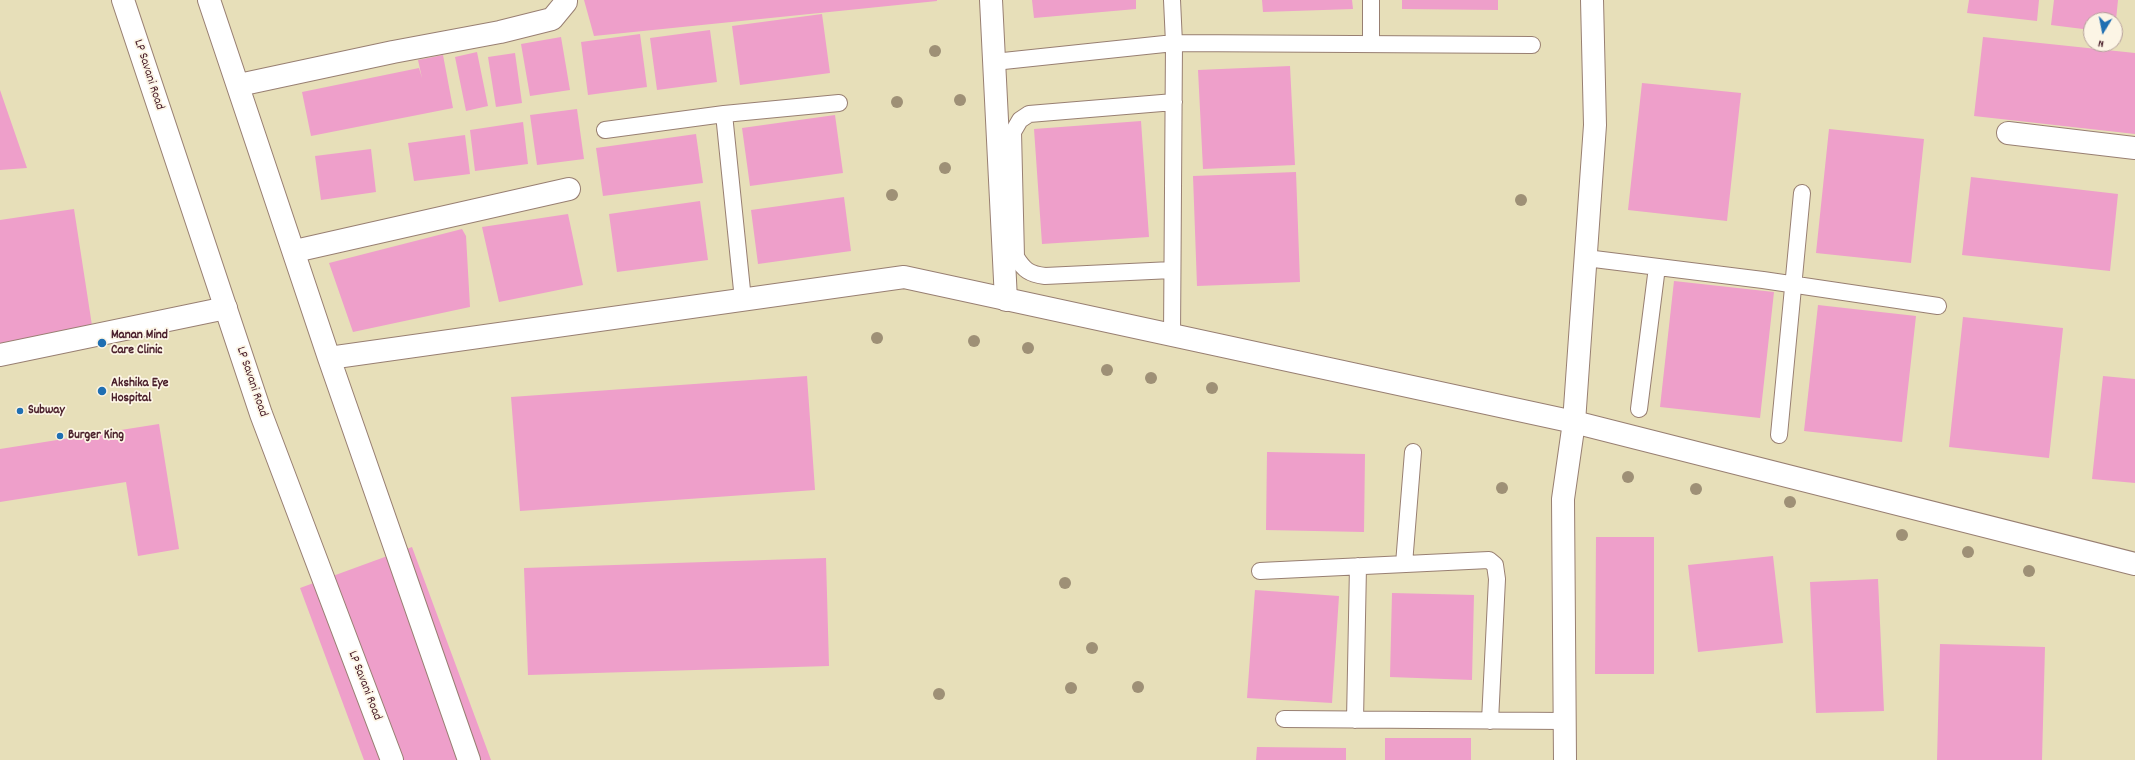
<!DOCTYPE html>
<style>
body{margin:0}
#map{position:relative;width:2135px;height:760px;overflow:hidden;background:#e7dfb9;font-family:Dekko,sans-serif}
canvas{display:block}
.north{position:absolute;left:2083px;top:12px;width:40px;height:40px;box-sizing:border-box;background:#fcf5e5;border:1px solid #b59f9b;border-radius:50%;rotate:190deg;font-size:11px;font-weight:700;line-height:16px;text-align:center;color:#4a1f2b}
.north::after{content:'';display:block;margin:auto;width:14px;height:18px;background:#1f6fb2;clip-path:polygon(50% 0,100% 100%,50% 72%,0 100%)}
</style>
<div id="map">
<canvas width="2135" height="760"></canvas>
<div class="north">N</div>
</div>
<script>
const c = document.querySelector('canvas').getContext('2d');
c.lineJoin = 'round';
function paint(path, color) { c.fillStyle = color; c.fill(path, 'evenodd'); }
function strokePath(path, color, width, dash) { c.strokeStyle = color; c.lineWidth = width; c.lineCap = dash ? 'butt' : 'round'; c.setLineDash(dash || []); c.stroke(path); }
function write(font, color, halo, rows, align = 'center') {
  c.font = font + ' Dekko,sans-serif'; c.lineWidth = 3.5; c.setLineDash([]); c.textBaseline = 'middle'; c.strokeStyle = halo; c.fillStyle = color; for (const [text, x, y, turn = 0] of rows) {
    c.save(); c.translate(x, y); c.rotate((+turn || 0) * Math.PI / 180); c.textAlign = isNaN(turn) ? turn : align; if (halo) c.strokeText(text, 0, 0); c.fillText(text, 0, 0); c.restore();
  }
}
paint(new Path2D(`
 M584,0H937V1L594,36Z
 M1032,0H1136V9L1034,18Z
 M1262,0H1352L1353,9L1263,12Z
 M1402,0H1498V10L1402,9Z
 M1969,0H2039L2037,21L1967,13Z
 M2054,0H2118L2116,20H2091V30L2051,25Z
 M822,14L830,73L740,85L732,26Z
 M710,30L717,82L657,90L650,38Z
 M640,34L647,87L588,95L581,42Z
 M561,37L570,90L530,96L521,44Z
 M1983,37L2135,53V134L1974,116Z
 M477,52L488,106L466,111L455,57Z
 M515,53L522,103L496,107L488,57Z
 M443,55L453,108L311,136L302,92L419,68L422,78L418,60Z
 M1290,66L1295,165L1203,169L1198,70Z
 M1642,83L1741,93L1727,221L1628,210Z
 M0,91V90L27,168L0,170Z
 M577,109L584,159L537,165L530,115Z
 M835,115L843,173L750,186L742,128Z
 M1141,121L1149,237L1042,244L1034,129Z
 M523,122L528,164L475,171L470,130Z
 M1829,129L1924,139L1911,263L1816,253Z
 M696,134L703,183L603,196L596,148Z
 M465,135L470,174L414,181L408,143Z
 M371,149L376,192L321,200L315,156Z
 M1296,172L1300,282L1197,286L1193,176Z
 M1971,177L2118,194L2110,271L1962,255Z
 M844,197L851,251L758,264L751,210Z
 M700,201L708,260L617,272L609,214Z
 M74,209L93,332L0,345V220Z
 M568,214L583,285L499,302L482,227Z
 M462,229L466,236L470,307L353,332L329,263Z
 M1674,281L1774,292L1760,418L1660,407Z
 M1818,305L1916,316L1902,442L1804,431Z
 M1963,317L2063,328L2049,458L1949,447Z
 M807,376L815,490L520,511L511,397Z
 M2103,376L2135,379V483L2092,479Z
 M159,424L179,549L138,556L126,482L0,502V449Z
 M1267,452L1365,454L1364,532L1266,530Z
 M1596,537H1654V674H1595Z
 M412,547L491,760H364L300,588Z
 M1773,556L1783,643L1698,652L1688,565Z
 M826,558L829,666L528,675L524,568Z
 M1878,579L1884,711L1816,713L1810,582Z
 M1255,590L1339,596L1332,703L1247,698Z
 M1392,593L1474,595L1472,680L1390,677Z
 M1940,644L2045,647L2042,760H1937Z
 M1385,738H1471V760H1385Z
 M1257,747L1346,748V760H1256Z`), '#ee9fca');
const lane = new Path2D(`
 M1371,0V44
 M994,62L1174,43L1532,45
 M724,114L743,300
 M605,130L724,114L839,103
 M1586,258L1763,280L1938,306
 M1172,270L1045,276C1029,274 1024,270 1016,257L1013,132L1020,120L1029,114L1174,102
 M1172,336L1174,43L1172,0
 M1639,409L1657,267
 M1779,435L1802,193
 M1404,564L1413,452
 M1260,571L1489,560L1495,565L1497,579L1490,721
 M1284,719L1565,721
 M1355,720L1358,566`);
const street = new Path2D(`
 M991,0L1006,300
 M239,85L393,52L500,32L552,19L566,2V0
 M2008,133L2135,148
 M295,251L569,189
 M0,355L226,308
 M1565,760L1563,499L1574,422L1595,125L1592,0`);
const secondary = new Path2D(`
 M123,0L261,414L392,760
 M209,0L329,358L469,760
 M329,358L904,277L1574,422L2135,564`);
strokePath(lane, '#987f72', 18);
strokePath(street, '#987f72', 24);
strokePath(secondary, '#987f72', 24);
strokePath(lane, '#fff', 16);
strokePath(street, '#fff', 22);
strokePath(secondary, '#fff', 22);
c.fillStyle = '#9e9076';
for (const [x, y] of [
 [935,51],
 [960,100],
 [897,102],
 [945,168],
 [892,195],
 [1521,200],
 [877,338],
 [974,341],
 [1028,348],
 [1107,370],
 [1151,378],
 [1212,388],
 [1628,477],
 [1502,488],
 [1696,489],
 [1790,502],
 [1902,535],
 [1968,552],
 [2029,571],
 [1065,583],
 [1092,648],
 [1138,687],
 [1071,688],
 [939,694]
]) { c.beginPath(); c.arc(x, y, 6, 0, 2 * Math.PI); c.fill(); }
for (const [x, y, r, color] of [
 [102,343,5,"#1f6fb2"],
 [102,391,5,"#1f6fb2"],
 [20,411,4,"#1f6fb2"],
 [60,436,4,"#1f6fb2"]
]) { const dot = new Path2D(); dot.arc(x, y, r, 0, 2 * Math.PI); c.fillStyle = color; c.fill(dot); strokePath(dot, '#fcf5e5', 1.5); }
write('13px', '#4a1f2b', '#fcf5e5', [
 ["LP Savani Road",148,75,72],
 ["LP Savani Road",251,382,71],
 ["LP Savani Road",364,686,69]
]);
write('bold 13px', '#4a1f2b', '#fcf5e5', [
 ["Manan Mind",111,336],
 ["Care Clinic",111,351],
 ["Akshika Eye",111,384],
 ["Hospital",111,399],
 ["Subway",28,411],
 ["Burger King",68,436]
], 'left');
</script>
